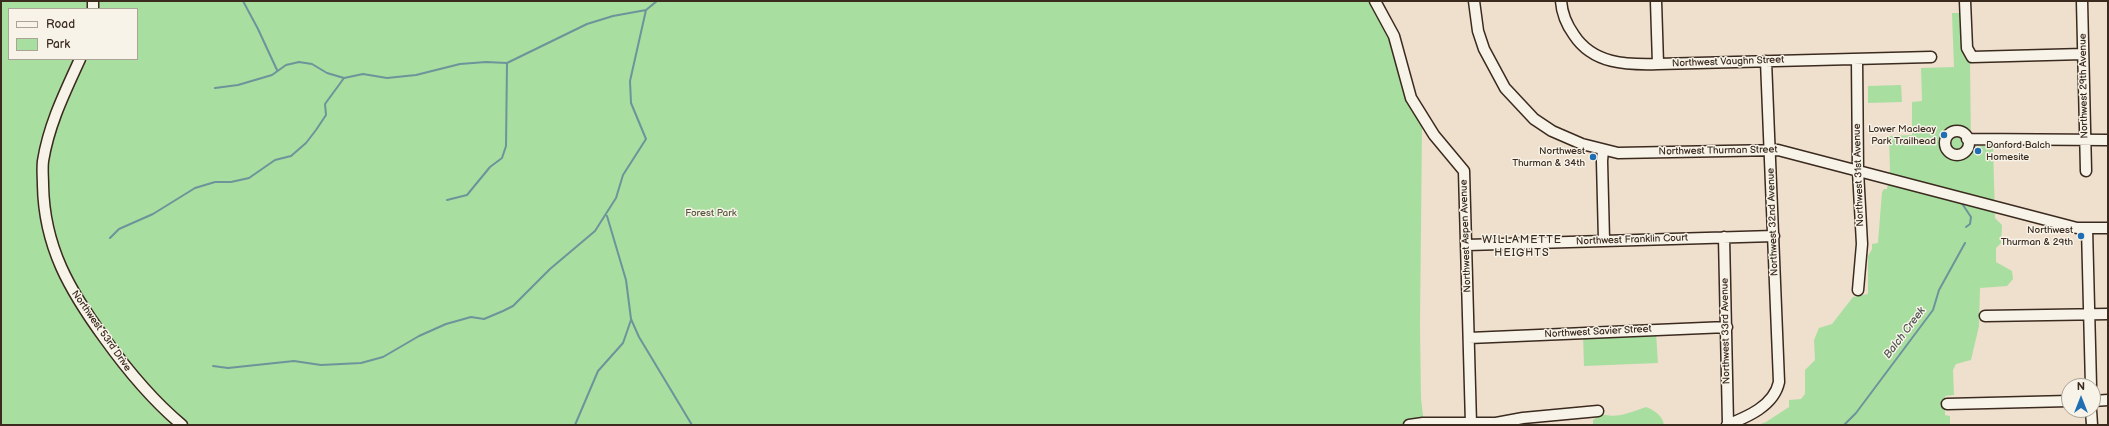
<!DOCTYPE html>
<style>
body{margin:0}
#map{position:relative;width:2109px;height:426px;overflow:hidden;background:#efdfcd;font-family:"Balsamiq Sans",sans-serif}
canvas{display:block}
.frame{position:absolute;inset:0;border:2px solid #3b2a1e;pointer-events:none}
.legend{position:absolute;left:8px;top:8px;width:130px;height:52px;box-sizing:border-box;background:#f7f3e8;border:1px solid #aca397;margin:0;padding:5px 7px;list-style:none;font-size:12px;color:#3b2a1e}
.legend li{display:flex;align-items:center;gap:8px;height:20px}
.legend b{width:20px;border:1px solid #aca397}
.north{position:absolute;left:2061px;top:378px;width:40px;height:40px;box-sizing:border-box;background:#f7f3e8;border:1px solid #aca397;border-radius:50%;rotate:0deg;font-size:11px;font-weight:700;line-height:16px;text-align:center;color:#3b2a1e}
.north::after{content:'';display:block;margin:auto;width:14px;height:18px;background:#1f6fb2;clip-path:polygon(50% 0,100% 100%,50% 72%,0 100%)}
</style>
<div id="map">
<canvas width="2109" height="426"></canvas>
<div class="frame"></div>
<ul class="legend">
<li><b style="height:5px;background:#f7f3e8"></b>Road</li>
<li><b style="height:11px;background:#a9dea1"></b>Park</li>
</ul>
<div class="north">N</div>
</div>
<script>
const c = document.querySelector('canvas').getContext('2d');
c.lineJoin = 'round';
function paint(path, color) { c.fillStyle = color; c.fill(path, 'evenodd'); }
function strokePath(path, color, width, dash) { c.strokeStyle = color; c.lineWidth = width; c.lineCap = dash ? 'butt' : 'round'; c.setLineDash(dash || []); c.stroke(path); }
function write(font, color, halo, rows, align = 'center') {
  c.font = font + ' "Balsamiq Sans",sans-serif'; c.lineWidth = 3; c.setLineDash([]); c.textBaseline = 'middle'; c.strokeStyle = halo; c.fillStyle = color; for (const [text, x, y, turn = 0] of rows) {
    c.save(); c.translate(x, y); c.rotate((+turn || 0) * Math.PI / 180); c.textAlign = isNaN(turn) ? turn : align; if (halo) c.strokeText(text, 0, 0); c.fillText(text, 0, 0); c.restore();
  }
}
paint(new Path2D(`
 M1,1H1371L1388,32L1409,102L1422,128L1420,325L1421,398L1424,425H1ZM9,9H137V59H9Z
 M1952,13H1962L1964,56L1970,61L1971,146H1993L1995,218L2002,225L2001,243L1996,248V262L2012,271L2013,279L2007,286L1980,288L1979,326L1971,360L1956,364L1953,370L1954,395L1945,396V415L1950,416V425H1758L1766,422L1789,407V400L1801,399L1805,394V370L1815,360L1814,340L1819,328L1832,324L1853,297L1868,294V256L1872,249V244L1878,243L1882,192L1884,189H1887L1890,169L1889,136L1912,135V102L1922,101L1921,68L1954,67Z
 M1901,85L1902,102L1868,103V86Z
 M1656,333L1658,363L1584,366L1583,336Z
 M1646,407C1654,410 1663,416 1664,425L1593,424V420L1601,414C1617,419 1631,412 1646,407Z`), '#a9dea1');
strokePath(new Path2D(`
 M243,1L258,29L277,70
 M215,88L238,85L272,75L286,65L299,62L312,64L327,73L344,78
 M447,200L467,195L490,167L502,158L506,146L507,63
 M1961,202L1971,217L1970,224L1966,227
 M607,216L626,280L631,319L639,337L692,425
 M110,238L119,229L153,214L195,188L215,182H231L249,178L275,160L291,156L306,143L316,130L326,115L325,104L344,78L363,74L387,78L416,75L460,64L486,62L507,63L587,24L613,16L646,10L657,1
 M213,366L228,368L294,361L321,365L361,363L383,357L419,336L446,324L471,317L484,319L503,311L513,306L550,269L595,231L616,198L623,175L646,139L631,103L630,81L646,10
 M575,425L598,371L623,343L631,320
 M1844,425L1856,413L1933,310L1939,290L1965,243`), '#6c949a', 2);
const minor = new Path2D(`
 M1375,1L1394,36L1411,98L1434,135L1464,171L1471,424
 M1474,1L1478,31L1484,49L1505,88L1534,119L1552,131L1582,144L1618,153L1778,150L2077,228H2108
 M1561,1C1562,14 1566,24 1574,35C1593,64 1626,65 1658,64L1931,57
 M1656,1L1658,64
 M1965,1L1967,48L1972,57L2083,54
 M2082,1L2086,171
 M93,9V1
 M80,59C65,92 49,124 43,161C42,169 43,177 43,185C44,247 70,291 105,339C128,371 152,400 182,425
 M1857,59L1858,171L1862,244L1858,290
 M1945 143a12 12 0 1 1 24 0a12 12 0 1 1-24 0Z
 M1967,139L2108,140
 M1603,150L1602,161L1604,240
 M2087,228L2091,386
 M1724,237L1728,424
 M1467,245L1774,236
 M1985,316L2108,314
 M1469,338L1727,327
 M2093,401L2108,400
 M1947,404L2069,401
 M2091,410L2092,425
 M1409,425L1423,423H1496L1523,418L1598,411
 M1727,425C1747,417 1774,406 1779,382L1766,61`);
strokePath(minor, '#3b2a1e', 13);
strokePath(minor, '#f7f3e8', 10);
for (const [x, y, r, color] of [
 [1944,135,4,"#1f6fb2"],
 [1978,151,4,"#1f6fb2"],
 [1593,157,4,"#1f6fb2"],
 [2081,236,4,"#1f6fb2"]
]) { const dot = new Path2D(); dot.arc(x, y, r, 0, 2 * Math.PI); c.fillStyle = color; c.fill(dot); strokePath(dot, '#f7f3e8', 1.5); }
write('10px', '#3b2a1e', '#f7f3e8', [
 ["Northwest Vaughn Street",1728,62,-2],
 ["Northwest 29th Avenue",2084,86,-91],
 ["Northwest Thurman Street",1718,151,-1],
 ["Northwest 31st Avenue",1859,175,-92],
 ["Northwest 32nd Avenue",1773,222,-92],
 ["Northwest Aspen Avenue",1466,236,-92],
 ["Northwest Franklin Court",1632,240,-2],
 ["Northwest 53rd Drive",101,331,55],
 ["Northwest 33rd Avenue",1726,331,-91],
 ["Northwest Savier Street",1598,332,-3]
]);
write('10px', '#3b2a1e', '#f7f3e8', [
 ["Lower Macleay",1936,129],
 ["Park Trailhead",1936,141],
 ["Danford Balch",1986,145,"left"],
 ["Homesite",1986,157,"left"],
 ["Northwest",1585,151],
 ["Thurman & 34th",1585,163],
 ["Northwest",2073,230],
 ["Thurman & 29th",2073,242]
], 'right');
write('10px', '#56573f', '#f7f3e8', [
 ["Forest Park",711,213]
]);
c.letterSpacing = '1px';
write('11px', '#3b2a1e', '#f7f3e8', [
 ["WILLAMETTE",1522,240],
 ["HEIGHTS",1522,253]
]);
c.letterSpacing = '0px';
write('italic 11px', '#505652', '#f7f3e8', [
 ["Balch Creek",1905,333,-53]
]);
</script>
